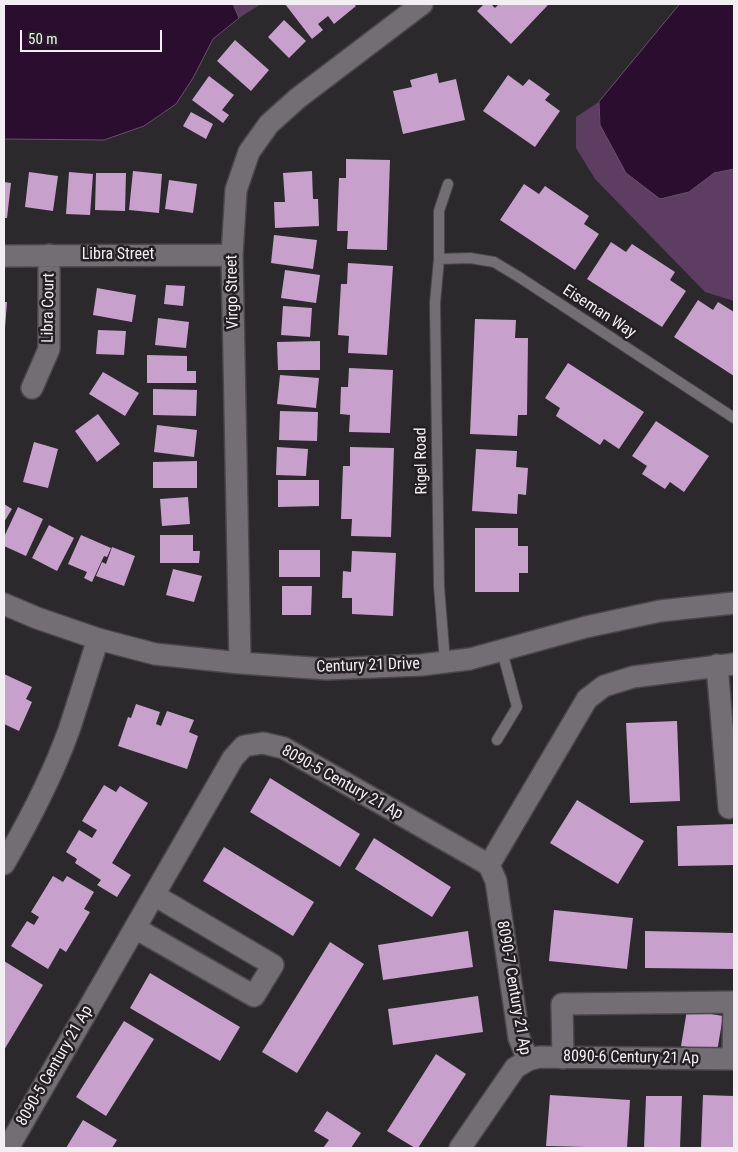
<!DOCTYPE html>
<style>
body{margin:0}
#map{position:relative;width:738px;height:1152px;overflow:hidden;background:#2c292d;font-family:"Roboto Condensed",sans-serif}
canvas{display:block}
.frame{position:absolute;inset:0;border:5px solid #f1eff1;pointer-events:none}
.scale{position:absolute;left:20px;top:30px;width:142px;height:22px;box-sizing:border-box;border:2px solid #f1eff1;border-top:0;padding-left:6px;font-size:15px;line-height:18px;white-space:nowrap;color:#f1eff1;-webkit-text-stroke:4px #231f23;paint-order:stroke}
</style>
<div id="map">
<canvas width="738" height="1152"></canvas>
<div class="frame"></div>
<div class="scale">50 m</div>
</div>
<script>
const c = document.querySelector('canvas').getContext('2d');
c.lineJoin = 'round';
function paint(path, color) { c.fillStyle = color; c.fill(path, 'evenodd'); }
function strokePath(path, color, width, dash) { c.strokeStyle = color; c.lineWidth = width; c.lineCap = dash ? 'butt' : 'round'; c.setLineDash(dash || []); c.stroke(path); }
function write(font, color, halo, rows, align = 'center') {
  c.font = font + ' "Roboto Condensed",sans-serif'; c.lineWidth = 5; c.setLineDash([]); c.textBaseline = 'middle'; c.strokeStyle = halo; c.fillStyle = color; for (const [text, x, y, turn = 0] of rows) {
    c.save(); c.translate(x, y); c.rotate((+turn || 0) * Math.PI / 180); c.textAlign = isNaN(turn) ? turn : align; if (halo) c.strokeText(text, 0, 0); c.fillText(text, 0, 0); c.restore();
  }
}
paint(new Path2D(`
 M233,4H261L239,18Z
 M599,102L600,125L689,192L714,173L734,169V301L705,292L595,179L576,148V117Z`), '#5d3d61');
const water = new Path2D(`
 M4,4H233L239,18L213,39L193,78L176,104L144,126L104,140L4,139Z
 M680,4H734V169L714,173L689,192L660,199L626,173L600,125L599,102Z`);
paint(water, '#2b0d2f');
strokePath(water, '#665169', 1);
paint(new Path2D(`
 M285,4H354L356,6L334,24L328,16L318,24L323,30L312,39Z
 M484,4H491L495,8L499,4H547L548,5L511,44L477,11Z
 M284,20L306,41L289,58L268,37Z
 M235,40L269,70L251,91L217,61Z
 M437,73L439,83L456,79L465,120L403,134L393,91L412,87L410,80Z
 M508,75L523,86L529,79L550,94L545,100L560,111L535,147L483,111Z
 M209,76L234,95L222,110L229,115L223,123L192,100Z
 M191,112L213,124L206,139L183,126Z
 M346,159L390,160L387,250L347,249L348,231H337L339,178H346Z
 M133,171L162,174L159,213L129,210Z
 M312,171L313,199H318L319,226L275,228L274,202H285L283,173Z
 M29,172L58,176L53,211L25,207Z
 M69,172L93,174L90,215L66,214Z
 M96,173H126L125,211L95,210Z
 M169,180L197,184L193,213L165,209Z
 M4,182L11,183L7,218H4Z
 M524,184L539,194L545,186L589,216L584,224L599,234L575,270L500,220Z
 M274,235L317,240L313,269L271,263Z
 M611,242L626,252L632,244L675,272L670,280L686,291L662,327L587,279Z
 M348,263L393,266L387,355L348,353L349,336L338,335L341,284H347Z
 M285,270L320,275L316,303L281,298Z
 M166,285L185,286L183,306L164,304Z
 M97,288L136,295L132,322L93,315Z
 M698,300L713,310L718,302L734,312V376L674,337Z
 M4,302H7L5,328H4Z
 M283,306L312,308L310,337L281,335Z
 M158,318L189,322L186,348L155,345Z
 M475,319L516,320L515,338H528L527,415H518L517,436L470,434Z
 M98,330L126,331L124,355L96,354Z
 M320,341V370H278L277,342Z
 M147,355L187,356V371H196V383H147Z
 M568,363L644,412L619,449L604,439L600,445L556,416L560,408L545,398Z
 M349,368L393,370L390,433L349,432L350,415L340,414L341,387H348Z
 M103,372L139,393L125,416L89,394Z
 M280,375L319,378L316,408L277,404Z
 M153,389L197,390L196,416L153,415Z
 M280,411L318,412L317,441L279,440Z
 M98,414L120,444L97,462L75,431Z
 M656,421L709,456L684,492L670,482L665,489L642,474L647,466L632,456Z
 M157,425L197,430L194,457L154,452Z
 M34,442L58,449L48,488L23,482Z
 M277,447L308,449L306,476L276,475Z
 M350,447L394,448L391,537L351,536L352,519H341L343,466H350Z
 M476,449L517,451L516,467L528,468L526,495L518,494L517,514L472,511Z
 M197,461V488H153V462Z
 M278,480H319V506L278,507Z
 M188,497L190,524L162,526L160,499Z
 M4,504L12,509L4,522Z
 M18,507L43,519L26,556L4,546V537Z
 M49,525L74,538L57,571L32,558Z
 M475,528H518V546H528V573H519V592H475Z
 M81,535L111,548L107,557L104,556L92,582L84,578L87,572L68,564Z
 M160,535H193V551H200L199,563H160Z
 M112,547L135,556L124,586L96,576L102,562L106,564Z
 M279,550H320V577H279Z
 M352,551L396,553L393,616L352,614V598H342L343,571L351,572Z
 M173,569L202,576L194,602L166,595Z
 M282,586H312L311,615H282Z
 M4,674L32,687L26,699L32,702L19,731L4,724Z
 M136,704L160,712L156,724L161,726L167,711L194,720L189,732L198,736L187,769L118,746L128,717L131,718Z
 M677,721L680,801L630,803L626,723Z
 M270,778L360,834L340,867L250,812Z
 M104,785L116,792L120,786L148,803L112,863L131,875L117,897L97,885L101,880L75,863L77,859L66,852L79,830L92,838L97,830L82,821Z
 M577,800L644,841L618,884L550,843Z
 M734,824V865L678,866L677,826Z
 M374,838L451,887L432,917L355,869Z
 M224,847L314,902L293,936L203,881Z
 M53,876L63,882L67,876L94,892L84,909L90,912L66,952L60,948L48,969L11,946L27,921L34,925L39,917L31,912Z
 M554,910L633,918L627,969L549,961Z
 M468,931L473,967L383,980L378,945Z
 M645,931L734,933V969L645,968Z
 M330,942L364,964L297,1073L262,1052Z
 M4,961L43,985L4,1050Z
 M150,973L240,1027L220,1061L130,1008Z
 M478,996L483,1032L393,1045L388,1009Z
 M687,1010L723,1016L717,1052L681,1046Z
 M124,1021L154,1039L106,1116L76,1097Z
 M436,1054L466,1074L418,1148H415L387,1131Z
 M550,1095L630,1100L627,1148L546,1146Z
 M703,1095L734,1096V1148H701Z
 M646,1096H682L680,1148H644Z
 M327,1111L361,1133L351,1148H323L329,1140L314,1131Z
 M83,1120L117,1140L112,1148H66Z`), '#c7a1cb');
const lane = new Path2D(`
 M439,259L470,258L494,262L519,277L734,418
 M445,662L439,586L435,303L439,259V211L448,184
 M497,740L517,707L502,651`);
const street = new Path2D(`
 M4,256L232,255
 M32,388L49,349V255
 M4,604L37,618L98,639L155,654L240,663L327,669L421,665L470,659L586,627L660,611L734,603
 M240,663L232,255L236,190L249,152L269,124L298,98L422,4
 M717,665L729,808
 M4,864C29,821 52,777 69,730C79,700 88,670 98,639
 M489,865L587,699L604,686L633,677L734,664
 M489,865L496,881L519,1038L528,1060
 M135,928L254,996L273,965L154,895
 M563,1058L562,1004L734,1002L733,1059
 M8,1148L233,758L244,746L263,743L284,748L489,865
 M460,1148L515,1068L528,1060L539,1057L734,1059`);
strokePath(lane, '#4a464a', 12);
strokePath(street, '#4a464a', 24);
strokePath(lane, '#726e73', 10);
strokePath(street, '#726e73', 21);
write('16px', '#f1eff1', '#231f23', [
 ["Libra Street",118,255],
 ["Virgo Street",233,292,-91],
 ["Libra Court",49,308,-89],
 ["Eiseman Way",599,312,33],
 ["Rigel Road",422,461,-91],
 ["Century 21 Drive",368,666,-2],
 ["8090-5 Century 21 Ap",342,783,29],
 ["8090-7 Century 21 Ap",513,988,80],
 ["8090-6 Century 21 Ap",631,1058,1],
 ["8090-5 Century 21 Ap",55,1066,-60]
]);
</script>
